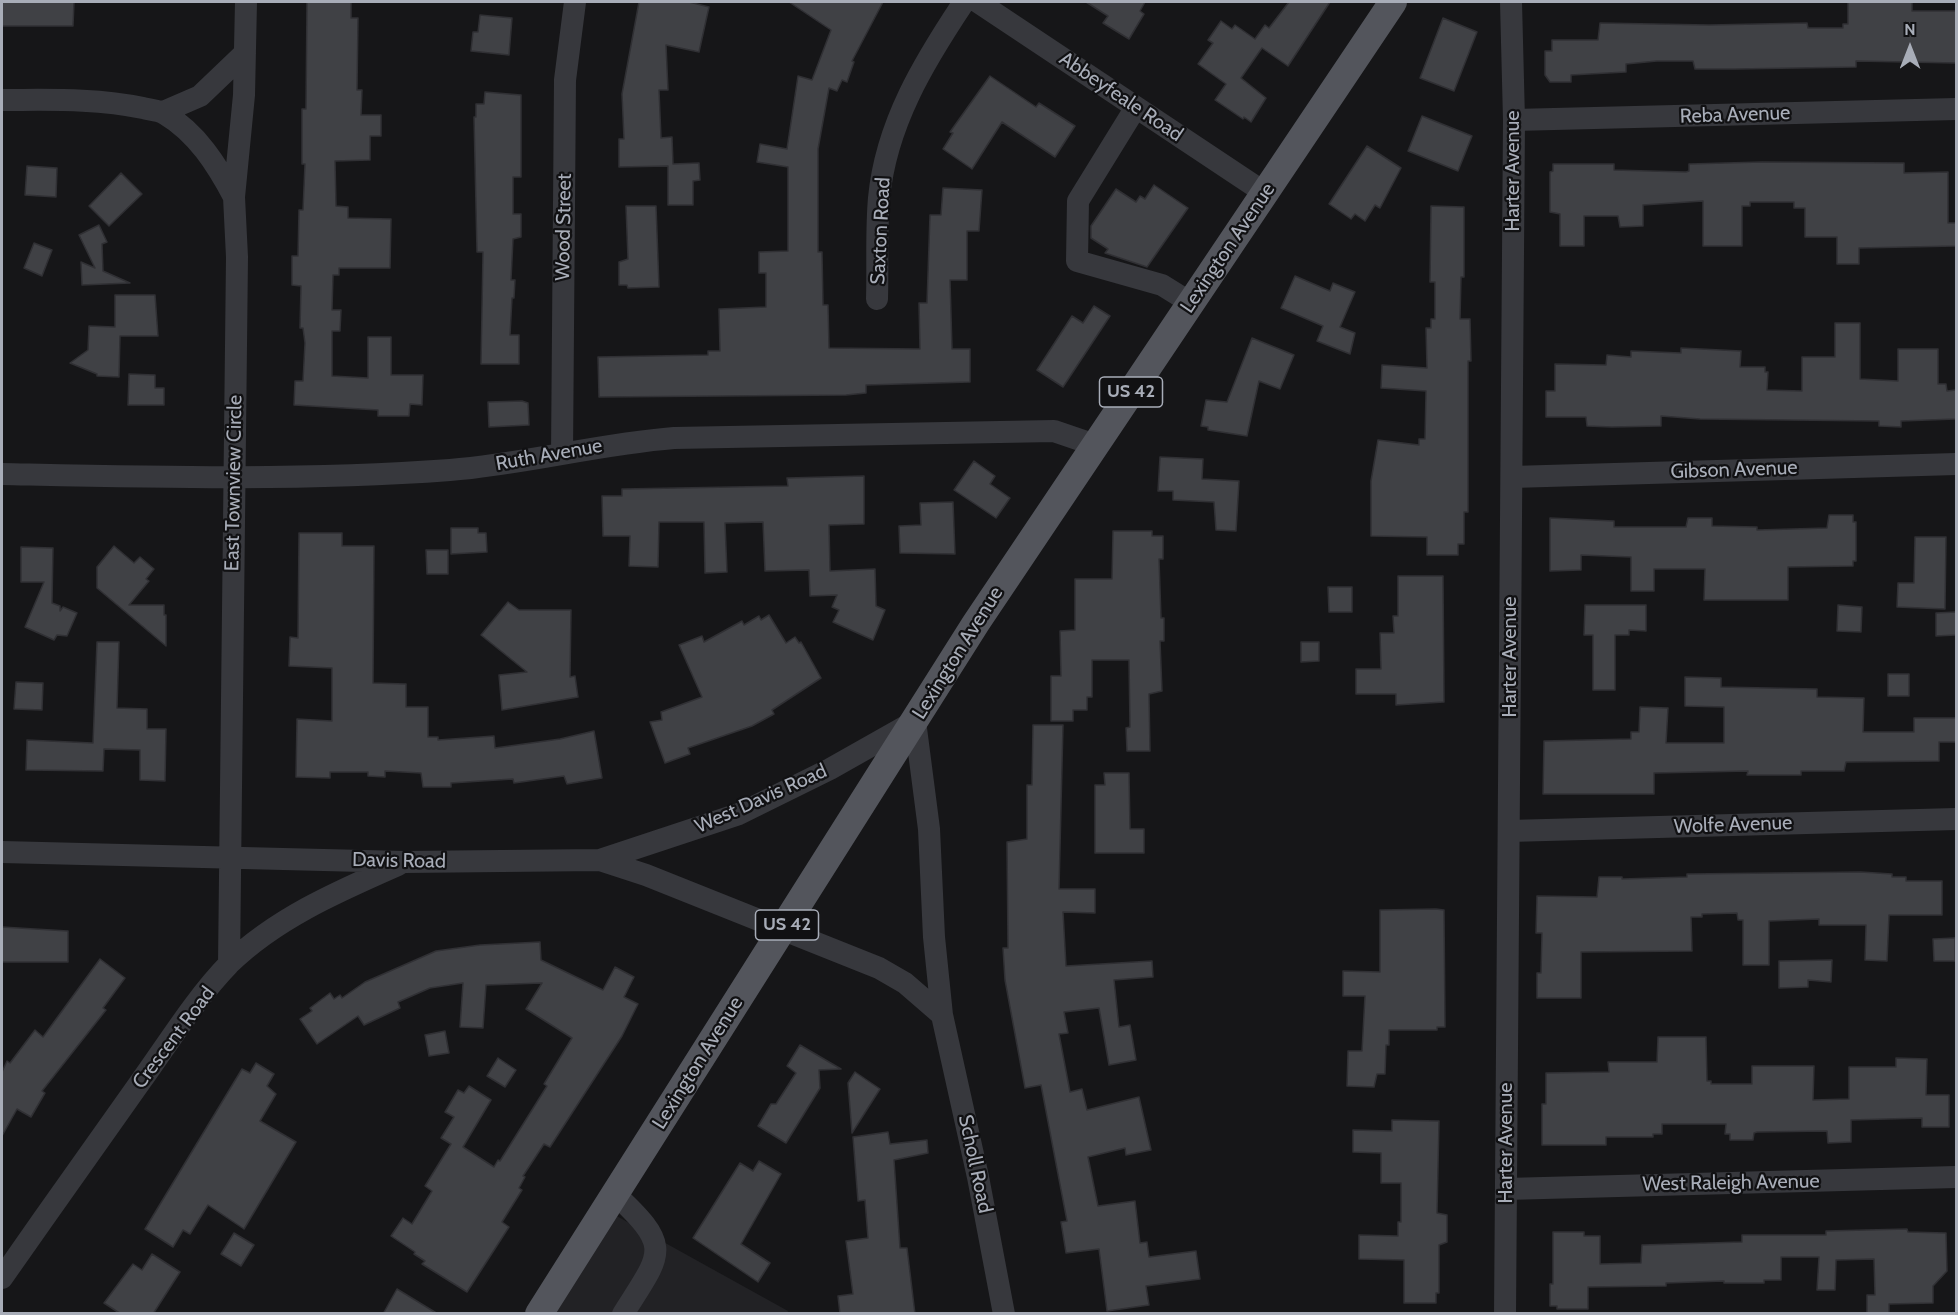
<!DOCTYPE html>
<style>
body{margin:0}
#map{position:relative;width:1958px;height:1315px;overflow:hidden;background:#161618;font-family:Cabin,sans-serif}
canvas{display:block}
.frame{position:absolute;inset:0;border:3px solid #a8adb8;pointer-events:none}
.north{position:absolute;left:1880px;top:18px;width:60px;height:60px;-webkit-text-stroke:4px #111113;paint-order:stroke;rotate:0deg;font-size:16px;font-weight:700;line-height:24px;text-align:center;color:#a8adb8}
.north::after{content:'';display:block;margin:auto;width:21px;height:27px;background:#a8adb8;clip-path:polygon(50% 0,100% 100%,50% 72%,0 100%)}
</style>
<div id="map">
<canvas width="1958" height="1315"></canvas>
<div class="frame"></div>
<div class="north">N</div>
</div>
<script>
const c = document.querySelector('canvas').getContext('2d');
c.lineJoin = 'round';
function paint(path, color) { c.fillStyle = color; c.fill(path, 'evenodd'); }
function strokePath(path, color, width, dash) { c.strokeStyle = color; c.lineWidth = width; c.lineCap = dash ? 'butt' : 'round'; c.setLineDash(dash || []); c.stroke(path); }
function write(font, color, halo, rows, align = 'center') {
  c.font = font + ' Cabin,sans-serif'; c.lineWidth = 4.5; c.setLineDash([]); c.textBaseline = 'middle'; c.strokeStyle = halo; c.fillStyle = color; for (const [text, x, y, turn = 0] of rows) {
    c.save(); c.translate(x, y); c.rotate((+turn || 0) * Math.PI / 180); c.textAlign = isNaN(turn) ? turn : align; if (halo) c.strokeText(text, 0, 0); c.fillText(text, 0, 0); c.restore();
  }
}
paint(new Path2D(`
 M604,1209L788,1311L787,1314H537Z`), '#222225');
const building = new Path2D(`
 M2,2H74L73,26H2Z
 M307,2H351V18H358L357,90H362L361,115H381V136H370V160L335,161L336,206L348,207V218L391,219L390,268H339V275H333L332,310H341L340,331H332V376L368,378V337H391V375H423L422,405L410,404L409,416H378V410L294,405L295,381H303L305,343L303,328H300L301,286L292,285V256H298L299,210H303L305,164H302V109H306Z
 M639,2H689L709,7L699,52L666,45L668,90H659L661,138L672,137L673,164L699,163L700,180L693,181V205H668V166L619,167V139H624L622,94Z
 M789,2H883L852,61L854,62L847,82L842,80L837,91L829,88L818,149V252H822L823,305H828L829,348L920,349L919,303H927L930,215H941L943,188L982,190L979,231H967V280H950L952,349H970V382L866,385V393L846,395L599,397L598,357L708,355V351H720L719,309L766,307V273H759V252L788,251V167L757,162L760,144L787,149L798,76L812,80L831,30Z
 M1086,2H1145L1140,11L1144,14L1129,39L1103,23L1108,16Z
 M1289,2H1330L1288,66L1262,48L1241,78L1266,98L1251,122L1244,117L1243,119L1215,100L1226,84L1198,64L1213,43L1208,40L1221,21L1232,29L1235,25L1255,39L1265,25L1269,28Z
 M1848,2H1912V11H1956V63L1856,61V67L1736,69H1695L1693,61H1657L1626,64V72L1571,75V82H1550L1545,75V51H1552V40H1598L1600,23L1709,25L1807,23L1808,28H1843V24H1848Z
 M480,15L512,18L509,55L471,51L473,32H478Z
 M1443,18L1477,32L1454,91L1420,78Z
 M990,76L1036,107L1039,103L1075,126L1055,157L1002,122L972,169L943,149L953,133L950,132Z
 M485,92L521,95V177H513V214H521V237L513,239L511,280H515L514,298H512L510,335H519V364H481L483,252H477L474,117H476V104H484Z
 M1422,116L1472,136L1458,171L1408,151Z
 M1367,146L1401,168L1380,208L1375,205L1365,221L1355,214L1351,219L1329,204Z
 M1762,162L1904,163V173L1948,172V223H1956V246L1859,248V264H1837V237H1805V208H1794V202H1750V206H1742V246H1703V201L1643,205V226L1620,227L1618,216H1584V246H1560V214L1550,212V172L1553,171V164H1614V170L1686,172L1689,171V164Z
 M27,166L57,168L56,197L25,195Z
 M121,173L142,194L109,226L89,206Z
 M1154,185L1188,208L1147,267L1105,253L1108,249L1091,238V226L1116,189L1136,202L1140,196L1145,199Z
 M626,206H656L659,287L628,288L627,285H619V262L628,259Z
 M1431,206L1464,207V277H1461L1460,319H1470L1471,361H1468V512H1464V544H1458V555H1427V537L1371,536V481L1378,440L1419,445V439H1425L1426,391L1381,388L1382,365L1427,368L1426,328H1431V319H1435V282H1430Z
 M99,225L107,242L102,244L103,271L130,283L82,285L81,262L95,268L79,235Z
 M34,243L52,250L42,276L24,268Z
 M1295,276L1330,291L1333,283L1355,292L1340,327L1355,333L1350,354L1317,341L1323,326L1281,308Z
 M115,295H155L158,336H120L119,377L97,376V374L70,363L88,350L89,326L115,327Z
 M1094,306L1110,316L1063,387L1037,370L1072,316L1083,323Z
 M1835,323H1860V379L1898,381V349H1938V384H1946L1947,391L1956,390V419L1901,421V427L1879,426V421L1700,419L1661,416V426L1612,427L1587,426L1586,417H1546V391H1555V364L1606,365L1607,355L1631,357V351L1681,353V348L1741,351L1740,367H1765V372H1768L1767,390L1802,391V357H1835Z
 M1252,338L1294,355L1280,389L1259,381L1247,436L1208,430V427L1201,426L1206,400L1227,402Z
 M129,374L155,375V388H164V405H128Z
 M522,401L528,403L529,425L489,427L488,402Z
 M1160,457L1203,459L1202,479L1239,481L1236,531L1216,530L1214,502L1173,500V491H1158Z
 M974,461L995,476L990,484L1010,498L996,518L954,490Z
 M864,476V524L829,525L830,571L875,569L876,606L885,610L873,640L833,622L839,610L832,607L837,595L810,596L809,570L765,571L763,522L725,523L727,572L705,573L704,522H659L658,567L629,566L630,536H603L602,496H622V489L788,486L787,478Z
 M953,502L955,554L900,553L899,526L921,525L920,503Z
 M1829,515H1853V522H1856V561H1853V566L1788,567V600H1704L1705,569H1654V591H1631V557L1581,555V570L1550,571V518L1614,521V527H1686L1688,518H1712V526L1757,527V530L1827,528Z
 M451,528H478V533H486L487,552L451,554Z
 M1113,531H1152V536H1163V559H1159L1161,618H1164V641H1160L1162,691L1149,694L1150,751H1127L1126,728L1130,727L1129,660H1092V697H1087V710H1073V721H1051V676H1061L1060,631L1075,630V579H1112Z
 M299,533H342V546H374L373,683L406,684V707H428V737H438V740L494,736L495,748L560,739L594,731L602,778L567,784L564,776L514,783L513,779L451,783V787H423L421,773L385,771V777L368,776V772H330V778L296,777L297,719L332,721V668L289,666L290,637L298,638Z
 M1915,537H1946L1945,609L1897,607L1898,583H1914Z
 M114,546L134,563L140,557L154,569L146,579L149,581L129,605H164V615H166V646L97,588V567Z
 M21,547L53,548L52,603L60,606V611L63,607L77,613L67,636L57,635L54,640L25,627L44,582H21Z
 M426,550H448V574H427Z
 M1398,576H1443L1444,702L1396,705V694H1356V669H1381L1380,633H1394L1393,616H1398Z
 M1328,587H1352V612H1329Z
 M508,602L519,610H571L570,677L575,676L578,697L502,710L499,675L527,672L481,635Z
 M1585,605H1646V631L1629,630V635H1615V690H1593V635H1584Z
 M1838,605L1862,607L1861,632L1837,631Z
 M1956,612V635L1936,636V613Z
 M769,615L786,643L795,637L799,643L801,642L821,678L772,710L774,714L752,726L688,748L690,754L665,763L650,722L662,720L661,712L702,697L679,645L702,636L704,642L742,621L744,625L759,616L761,620Z
 M97,642H119L117,708L147,709V729H166L165,781L140,780V750L104,749L103,771L26,770L27,740L93,743Z
 M1301,642H1319V661L1301,662Z
 M1888,674H1909V696H1888Z
 M1685,677L1721,678V687L1817,689V697L1864,698L1863,732H1914V718H1956V742H1939V761L1846,762L1844,771H1801V775H1747L1748,771L1654,773V794H1543L1544,741L1631,739V732H1639L1640,707L1668,708L1666,743H1724V707L1685,706Z
 M16,682L43,683L42,710L14,709Z
 M1033,725H1063L1059,889H1095V913L1063,912L1066,966L1152,961L1153,977L1114,980L1119,1027L1130,1025L1136,1060L1109,1065L1099,1008L1064,1012L1068,1033L1059,1034L1070,1092L1082,1089L1087,1110L1139,1097L1144,1119L1151,1150L1126,1155L1125,1148L1088,1157L1098,1206L1135,1201L1140,1243L1147,1242L1149,1257L1196,1251L1200,1279L1146,1286L1149,1305L1107,1311L1099,1249L1066,1253L1061,1222L1067,1221L1041,1085L1025,1088L1005,980L1003,948H1008L1007,842L1027,839V785H1032Z
 M1104,773H1129L1130,829H1144V853H1095V785H1105Z
 M1861,872L1892,874V877H1906V881H1942V915H1889L1887,961L1865,960L1866,925H1819V919L1769,921V965H1743V920H1738L1737,913L1702,914V917H1691L1692,951L1581,952V998H1537V973H1541L1542,933H1536L1537,896L1597,897L1599,877H1622V879L1687,877V874Z
 M1436,909L1444,910L1445,1027H1437V1030H1389V1045H1386L1385,1074H1377L1374,1087L1347,1086L1348,1051H1362L1365,996H1343V971L1380,972V910Z
 M2,927L68,931V962H2Z
 M1955,938V961H1934L1933,939Z
 M540,942L541,960L603,990L615,967L634,977L624,997L638,1004L622,1036L550,1147L544,1144L523,1176L525,1177L519,1188L522,1190L502,1222L509,1227L467,1292L422,1264L425,1261L414,1254L415,1252L391,1236L403,1218L412,1224L432,1191L425,1186L451,1144L441,1138L454,1117L445,1112L458,1090L464,1093L469,1086L491,1100L463,1147L494,1167L498,1160L500,1161L547,1086L544,1084L572,1038L526,1009L542,983L486,985L483,1028L460,1027L463,983L430,988L398,1002L400,1008L364,1025L358,1016L317,1044L300,1019L312,1011L310,1008L330,993L334,999L340,995L342,998L365,982L436,951L480,945Z
 M100,959L125,978L103,1008L106,1010L42,1091L45,1093L31,1117L17,1109L2,1136V1072L7,1061L10,1063L35,1030L43,1037Z
 M1832,960L1831,982L1808,980V987L1779,988V961Z
 M445,1031L449,1053L429,1056L425,1035Z
 M1658,1037H1706L1707,1081H1711V1084H1752V1066H1814L1813,1100L1849,1099V1067H1896V1058L1927,1059L1926,1095H1949V1127H1922V1118L1851,1120V1142L1828,1143L1827,1131L1757,1132L1754,1133L1753,1140H1730V1134H1725L1726,1124H1662V1134H1653V1137H1606V1145H1542V1104H1546V1073L1609,1072L1608,1062H1657Z
 M800,1045L841,1069L819,1070L820,1088L786,1143L758,1126L771,1104H776L796,1073L787,1066Z
 M498,1058L516,1070L505,1087L487,1076Z
 M256,1063L274,1074L267,1086L276,1094L260,1121L296,1142L244,1229L208,1205L190,1234L183,1230L173,1247L145,1229L242,1069L250,1073Z
 M855,1072L880,1089L852,1133L848,1083Z
 M1392,1120L1439,1121L1437,1213L1447,1215V1242L1439,1245V1293H1436V1303H1404V1260L1359,1259V1235L1398,1236V1222H1401V1183H1381V1153L1353,1152V1130L1392,1131Z
 M888,1132L890,1144L927,1140L928,1153L894,1160L900,1248H907L915,1314H840L838,1296L853,1294L846,1241L868,1238L865,1200L858,1201L853,1137Z
 M759,1161L781,1174L741,1244L770,1263L758,1282L693,1238L740,1163L753,1171Z
 M1907,1229L1908,1232L1946,1233L1947,1271L1933,1286V1303L1889,1304V1314H1867V1295H1875L1874,1259L1836,1260L1835,1290H1817L1819,1257H1781V1280H1764V1283H1724V1281L1666,1283V1286L1588,1287V1309H1557V1306H1550V1284H1553V1232H1584V1236H1600V1264L1641,1263L1642,1245L1742,1242V1235H1826V1231Z
 M234,1233L254,1245L241,1266L221,1254Z
 M152,1254L180,1272L153,1314H121L104,1303L133,1264L142,1270Z
 M397,1289L438,1314H383Z`);
paint(building, '#404145');
strokePath(building, '#303034', 1.5);
strokePath(new Path2D(`
 M978,2L1265,193
 M2,100C49,100 96,98 143,108C150,110 159,110 165,114C197,133 217,165 234,197
 M1136,107L1078,201L1077,261L1162,285L1191,303
 M163,112L200,96L245,53
 M1514,120L1956,109
 M877,299C878,266 876,231 879,198C886,124 924,62 964,2
 M562,454L565,80L575,2
 M2,474C151,477 301,481 450,470C525,464 598,444 674,438L1054,431L1095,445
 M1512,477L1956,464
 M1509,831L1956,819
 M2,852L404,862L600,860L646,875L879,968L905,983L942,1015L978,1177L1004,1314
 M600,860L739,814L830,769L915,721L929,829L934,937L942,1015
 M229,964L237,257L234,197L244,95L246,2
 M1506,1189L1956,1177
 M615,1194C673,1248 662,1252 623,1314
 M2,1278C48,1212 95,1146 141,1081C169,1042 196,998 229,964C276,918 339,891 398,865
 M1505,1314L1514,120L1511,2`), '#37383d', 22);
strokePath(new Path2D(`
 M539,1314L976,623L1393,2`), '#53555c', 28);
for (const [x, y, w] of [
 [1131,392,63],
 [787,925,63]
]) { const box = new Path2D(); box.roundRect(x - w / 2, y - 15, w, 30, 4.5); c.fillStyle = '#111113'; c.fill(box); strokePath(box, '#a8adb8', 1.5); }
write('bold 18px', '#a8adb8', null, [
 ["US 42",1131,392],
 ["US 42",787,925]
]);
write('20px', '#a8adb8', '#111113', [
 ["Abbeyfeale Road",1121,97,34],
 ["Reba Avenue",1735,115,-2],
 ["Harter Avenue",1513,171,-90],
 ["Wood Street",564,227,-89],
 ["Saxton Road",881,231,-87],
 ["Lexington Avenue",1228,248,-56],
 ["Ruth Avenue",549,455,-10],
 ["Gibson Avenue",1734,470,-2],
 ["East Townview Circle",234,483,-89],
 ["Lexington Avenue",958,653,-58],
 ["Harter Avenue",1510,657,-90],
 ["West Davis Road",761,799,-24],
 ["Wolfe Avenue",1733,825,-2],
 ["Davis Road",399,861,1],
 ["Crescent Road",174,1038,-53],
 ["Lexington Avenue",698,1063,-58],
 ["Harter Avenue",1506,1143,-90],
 ["Scholl Road",975,1164,78],
 ["West Raleigh Avenue",1731,1183,-1]
]);
</script>
